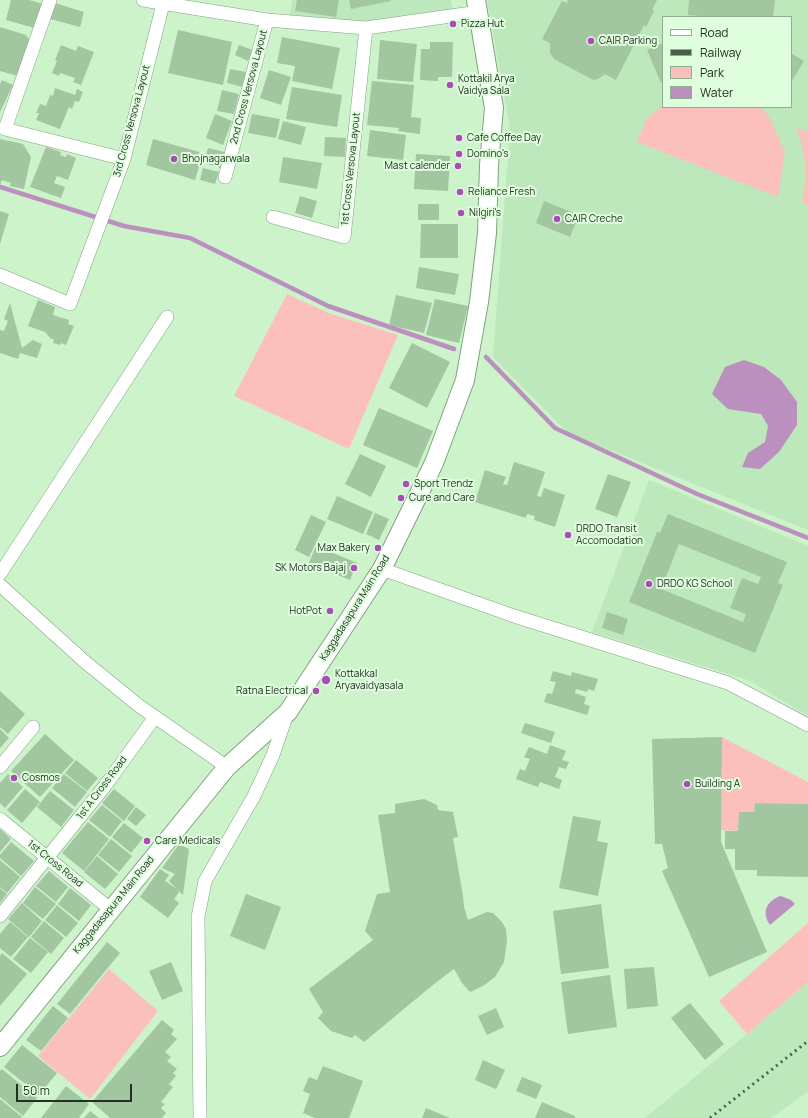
<!DOCTYPE html>
<style>
body{margin:0}
#map{position:relative;width:808px;height:1118px;overflow:hidden;background:#cdf3cb;font-family:Manrope,sans-serif}
canvas{display:block}
.legend{position:absolute;left:662px;top:16px;width:130px;height:92px;box-sizing:border-box;background:#dffede;border:1px solid #93ac92;margin:0;padding:5px 7px;list-style:none;font-size:12px;color:#223021}
.legend li{display:flex;align-items:center;gap:8px;height:20px}
.legend b{width:20px;border:1px solid #93ac92}
.scale{position:absolute;left:16px;top:1084px;width:116px;height:18px;box-sizing:border-box;border:2px solid #223021;border-top:0;padding-left:5px;font-size:12px;line-height:14px;white-space:nowrap;color:#223021;-webkit-text-stroke:3px #dffede;paint-order:stroke}
</style>
<div id="map">
<canvas width="808" height="1118"></canvas>
<ul class="legend">
<li><b style="height:5px;background:#fff"></b>Road</li>
<li><b style="height:5px;background:#4c5f4a"></b>Railway</li>
<li><b style="height:11px;background:#fbc0bb"></b>Park</li>
<li><b style="height:11px;background:#bb90be"></b>Water</li>
</ul>
<div class="scale">50 m</div>
</div>
<script>
const c = document.querySelector('canvas').getContext('2d');
c.lineJoin = 'round';
function paint(path, color) { c.fillStyle = color; c.fill(path, 'evenodd'); }
function strokePath(path, color, width, dash) { c.strokeStyle = color; c.lineWidth = width; c.lineCap = dash ? 'butt' : 'round'; c.setLineDash(dash || []); c.stroke(path); }
function write(font, color, halo, rows, align = 'center') {
  c.font = font + ' Manrope,sans-serif'; c.lineWidth = 4; c.setLineDash([]); c.textBaseline = 'middle'; c.strokeStyle = halo; c.fillStyle = color; for (const [text, x, y, turn = 0] of rows) {
    c.save(); c.translate(x, y); c.rotate((+turn || 0) * Math.PI / 180); c.textAlign = isNaN(turn) ? turn : align; if (halo) c.strokeText(text, 0, 0); c.fillText(text, 0, 0); c.restore();
  }
}
paint(new Path2D(`
 M292,0H451L453,11L366,24L289,19Z
 M487,0H808V530L568,433L493,357L510,129ZM663,17H791V107H663Z
 M649,480L808,546V716L748,680L592,632Z
 M808,982V1092L771,1118H645L747,1034Z`), '#bde8bc');
paint(new Path2D(`
 M663,105V107H759L769,116L785,152L778,197L637,142L646,120Z
 M796,127L808,132V205L802,203C808,176 806,152 796,127Z
 M287,294L331,314L398,335L349,449L234,396Z
 M722,737L808,782V804L755,803L754,812H739L738,831L721,830Z
 M808,923V982L747,1034L719,1001Z
 M109,969L158,1011L90,1099L38,1056Z`), '#fbc0bb');
paint(new Path2D(`
 M744,360L764,367L781,380L797,402V425L779,452L760,469L742,467L748,453L765,442L768,426L761,414L728,409L712,394L725,367Z
 M781,896L791,900L795,904L770,925C761,912 767,900 781,896Z`), '#bb90be');
strokePath(new Path2D(`
 M0,187L124,226L190,238L328,306L454,349
 M486,357L555,428L697,494L808,538`), '#bb90be', 4.5);
paint(new Path2D(`
 M11,0H29L44,4L38,29L6,20Z
 M297,0H339L336,17L295,11Z
 M349,0H391V1L351,9Z
 M568,0H657L652,10L654,11L646,27L644,25L616,80L605,74L598,79L593,80L554,59L550,53V43L542,39L562,1L567,3Z
 M689,0H775L773,17H714L688,15Z
 M55,3L84,12L80,27L50,19Z
 M0,27L26,35L31,43L21,77L0,71Z
 M178,30L232,42L223,85L168,73Z
 M282,37L340,48L332,89L292,81L295,66L277,63Z
 M380,40L417,44L413,82L377,79Z
 M430,42H453L452,77H438V81L420,80L421,49H430Z
 M663,43V82L661,83L647,50Z
 M61,45L76,51L78,46L94,52L81,85L73,82L75,78L60,73L59,76L52,73L57,61L55,60Z
 M239,45L253,50L248,61L235,55Z
 M791,53L804,61L791,82Z
 M230,69L246,72L243,87L227,83Z
 M269,70L291,77L281,105L260,98Z
 M2,80L13,85L0,112V84Z
 M372,81L414,85L411,117L421,118L420,134L398,131L399,128L367,125Z
 M292,87L342,95L337,127L286,119Z
 M55,88L75,95L77,89L83,92L79,102L75,101L72,109L69,107L60,129L36,120L39,113H36L40,104L46,106L50,95L53,96Z
 M222,90L239,94L234,114L217,111Z
 M215,114L232,121L223,145L206,138Z
 M252,114L280,119L276,138L248,133Z
 M283,121L306,127L301,145L278,139Z
 M370,130L406,135L403,160L367,156Z
 M325,137L346,138L345,157L324,156Z
 M0,139L23,144L31,157L24,189L10,186L11,183L2,180L0,185Z
 M153,139L203,153L195,180L146,165Z
 M46,147L61,152L60,155L66,157L67,154L76,158L68,180L57,176L54,183L65,187L61,198L30,187Z
 M208,148L225,152L221,168L204,163Z
 M416,154L450,156L448,191L414,189Z
 M283,157L322,163L317,189L279,182Z
 M203,168L219,172L215,184L200,180Z
 M300,196L317,201L312,218L295,213Z
 M544,201L579,215L570,237L536,223Z
 M418,204H439V220H418Z
 M0,211L9,214L0,244Z
 M421,224H458V258H420Z
 M419,267L459,274L455,295L416,288Z
 M396,295L432,303L424,333L389,325Z
 M435,299L468,306L459,343L426,335Z
 M38,300L55,307L53,315L69,320L68,324L74,326L66,345L61,343L60,345L53,343L54,339H51L45,332L28,326Z
 M10,303L22,348L33,340L42,344L37,358L20,353L18,359L0,353V330L4,331L8,321L4,319Z
 M412,343L450,362L427,408L389,388Z
 M379,408L433,431L417,468L363,445Z
 M360,454L386,466L371,497L345,484Z
 M514,462L545,472L537,496L541,497L544,488L565,495L555,527L534,520L535,516L527,514L526,518L475,502L485,470L506,477L503,484L507,485Z
 M608,474L631,482L617,517L595,509Z
 M337,496L373,512L363,534L327,519Z
 M375,513L389,519L379,540L366,534Z
 M668,514L787,562L778,583L783,585L755,653L629,602L657,532L660,533ZM679,544L761,577L758,584L742,578L730,608L746,614L743,622L661,589Z
 M311,515L326,522L309,557L295,550Z
 M316,546L357,563L350,580L309,563Z
 M607,612L628,619L623,635L602,628Z
 M553,671L571,676L572,672L598,679L594,691L588,689L587,692L576,689L575,693L586,697L584,704L590,706L587,715L544,702L547,693L552,694L556,682L550,681Z
 M0,691L25,714L8,734L0,727Z
 M525,723L555,732L551,743L521,733Z
 M0,729L9,738L0,748Z
 M45,734L74,760L40,797L11,771Z
 M722,737L721,842L767,952L709,977L662,871L668,868L662,844H655L652,739Z
 M550,745L566,751L562,760L569,762L566,769L559,767L555,777L562,780L559,789L540,782L538,787L516,779L520,769L525,771L530,759L524,757L529,747L547,754Z
 M76,760L98,778L87,791L65,773Z
 M8,774L23,787L5,808L0,803V783Z
 M64,774L87,792L75,807L52,788Z
 M25,789L40,802L22,823L7,810Z
 M114,789L135,806L124,821L102,803Z
 M50,791L74,810L61,827L37,807Z
 M424,799L437,805L438,810L453,812L458,837L453,838L463,896L464,907L468,920L487,912L493,913L502,922L506,929L507,940L504,962L495,977L483,986L470,992L462,983L454,969L434,984L364,1042L355,1035L352,1038L331,1031L318,1018L323,1012L309,989L373,940L365,931L377,894L390,892L378,815L395,813V804Z
 M755,803L808,804V877L757,876V870H735V849H725V831H738L739,812H754Z
 M102,805L122,821L110,837L89,820Z
 M136,807L146,815L136,826L127,819Z
 M573,816L601,821L597,841L608,843L598,896L559,888Z
 M88,822L109,839L84,871L62,853Z
 M124,823L143,838L131,853L112,837Z
 M0,829L11,839L0,852Z
 M111,839L132,856L119,872L98,855Z
 M11,842L34,861L21,876L0,858V855Z
 M179,844L189,849L183,895L169,881L175,874L162,868Z
 M97,856L118,874L105,889L84,872Z
 M0,860L20,877L7,893L0,887Z
 M160,869L169,875L165,881L180,891L174,899L179,903L168,918L140,897Z
 M49,871L68,887L56,902L36,886Z
 M35,887L56,904L43,919L23,903Z
 M0,888L7,894L0,903Z
 M70,888L91,905L79,921L58,904Z
 M246,894L281,907L265,950L230,936Z
 M22,903L42,921L29,937L8,919Z
 M601,904L609,968L561,974L553,911Z
 M57,905L78,923L66,937L45,920Z
 M44,921L64,938L51,954L31,937Z
 M10,922L28,937L11,957L0,948V934Z
 M30,938L48,952L31,973L13,959Z
 M107,942L120,953L70,1014L57,1004Z
 M2,953L27,974L0,1006V956Z
 M171,962L183,991L162,1000L149,971Z
 M654,967L658,1006L627,1009L624,969Z
 M610,975L617,1027L568,1034L561,982Z
 M690,1003L724,1044L705,1060L671,1018Z
 M53,1006L68,1018L41,1051L26,1040Z
 M496,1008L504,1027L487,1035L478,1016Z
 M162,1020L174,1030L171,1034L177,1039L165,1052L171,1057L167,1061L177,1069L173,1073L176,1076L169,1084L173,1087L161,1102L165,1104L161,1108L166,1113L162,1118H110L92,1102Z
 M22,1045L57,1073L39,1095L4,1067Z
 M483,1060L505,1070L496,1089L475,1080Z
 M323,1066L363,1081L349,1118H315L303,1113L310,1094L303,1091L309,1077L317,1080Z
 M2,1069L37,1098L23,1116L0,1097V1071Z
 M522,1077L542,1085L536,1099L516,1091Z
 M66,1086L89,1104L79,1118H41Z
 M0,1099L22,1117L21,1118H0Z
 M542,1102L575,1116V1118H535Z
 M426,1108L450,1118H422Z
 M90,1111L99,1118H84Z`), '#a1c6a0');
const street = new Path2D(`
 M50,0L5,129L124,159
 M143,0L267,20L366,28L479,12
 M225,177L267,20
 M273,217L344,237L366,28
 M0,275L70,304L124,159L163,4
 M382,569L514,616L728,683L808,725
 M0,574L167,317
 M0,585L84,661L138,705L227,767
 M0,767L33,727
 M0,819L110,909
 M0,916L105,786L155,717
 M200,1118L198,917L205,881L254,796L273,755L287,714`);
const secondary = new Path2D(`
 M0,1047L227,767L288,712L382,569L434,463L465,380L479,302L487,233L489,165L494,108L476,0`);
strokePath(street, '#80a47f', 14);
strokePath(secondary, '#80a47f', 20);
strokePath(street, '#fff', 13);
strokePath(secondary, '#fff', 18);
strokePath(new Path2D(`
 M710,1118L808,1041`), '#4c5f4a', 3, [2, 4]);
for (const [x, y, r, color] of [
 [453,24,4,"#ab4cb4"],
 [591,41,4,"#ab4cb4"],
 [450,85,4,"#ab4cb4"],
 [459,138,4,"#ab4cb4"],
 [459,154,4,"#ab4cb4"],
 [174,159,4,"#ab4cb4"],
 [458,166,4,"#ab4cb4"],
 [460,192,4,"#ab4cb4"],
 [461,213,4,"#ab4cb4"],
 [557,219,4,"#ab4cb4"],
 [406,484,4,"#ab4cb4"],
 [401,498,4,"#ab4cb4"],
 [568,535,4,"#ab4cb4"],
 [378,548,4,"#ab4cb4"],
 [354,568,4,"#ab4cb4"],
 [649,584,4,"#ab4cb4"],
 [330,611,4,"#ab4cb4"],
 [326,680,5,"#ab4cb4"],
 [316,691,4,"#ab4cb4"],
 [14,778,4,"#ab4cb4"],
 [687,784,4,"#ab4cb4"],
 [147,841,4,"#ab4cb4"]
]) { const dot = new Path2D(); dot.arc(x, y, r, 0, 2 * Math.PI); c.fillStyle = color; c.fill(dot); strokePath(dot, '#dffede', 1.5); }
write('10px', '#223021', '#dffede', [
 ["Pizza Hut",461,24],
 ["CAIR Parking",599,41],
 ["Kottakil Arya",458,79],
 ["Vaidya Sala",458,91],
 ["Cafe Coffee Day",467,138],
 ["Domino's",467,154],
 ["Bhojnagarwala",182,159],
 ["Mast calender",450,166,"right"],
 ["Reliance Fresh",468,192],
 ["Nilgiri's",469,213],
 ["CAIR Creche",565,219],
 ["Sport Trendz",414,484],
 ["Cure and Care",409,498],
 ["DRDO Transit",576,529],
 ["Accomodation",576,541],
 ["Max Bakery",370,548,"right"],
 ["SK Motors Bajaj",346,568,"right"],
 ["DRDO KG School",657,584],
 ["HotPot",322,611,"right"],
 ["Kottakkal",335,674],
 ["Aryavaidyasala",335,686],
 ["Ratna Electrical",308,691,"right"],
 ["Cosmos",22,778],
 ["Building A",695,784],
 ["Care Medicals",155,841]
], 'left');
write('10px', '#223021', '#dffede', [
 ["2nd Cross Versova Layout",249,87,-75],
 ["3rd Cross Versova Layout",132,121,-75],
 ["1st Cross Versova Layout",351,169,-84],
 ["Kaggadasapura Main Road",355,608,-58],
 ["1st A Cross Road",102,788,-53],
 ["1st Cross Road",55,864,39],
 ["Kaggadasapura Main Road",114,905,-51]
]);
</script>
